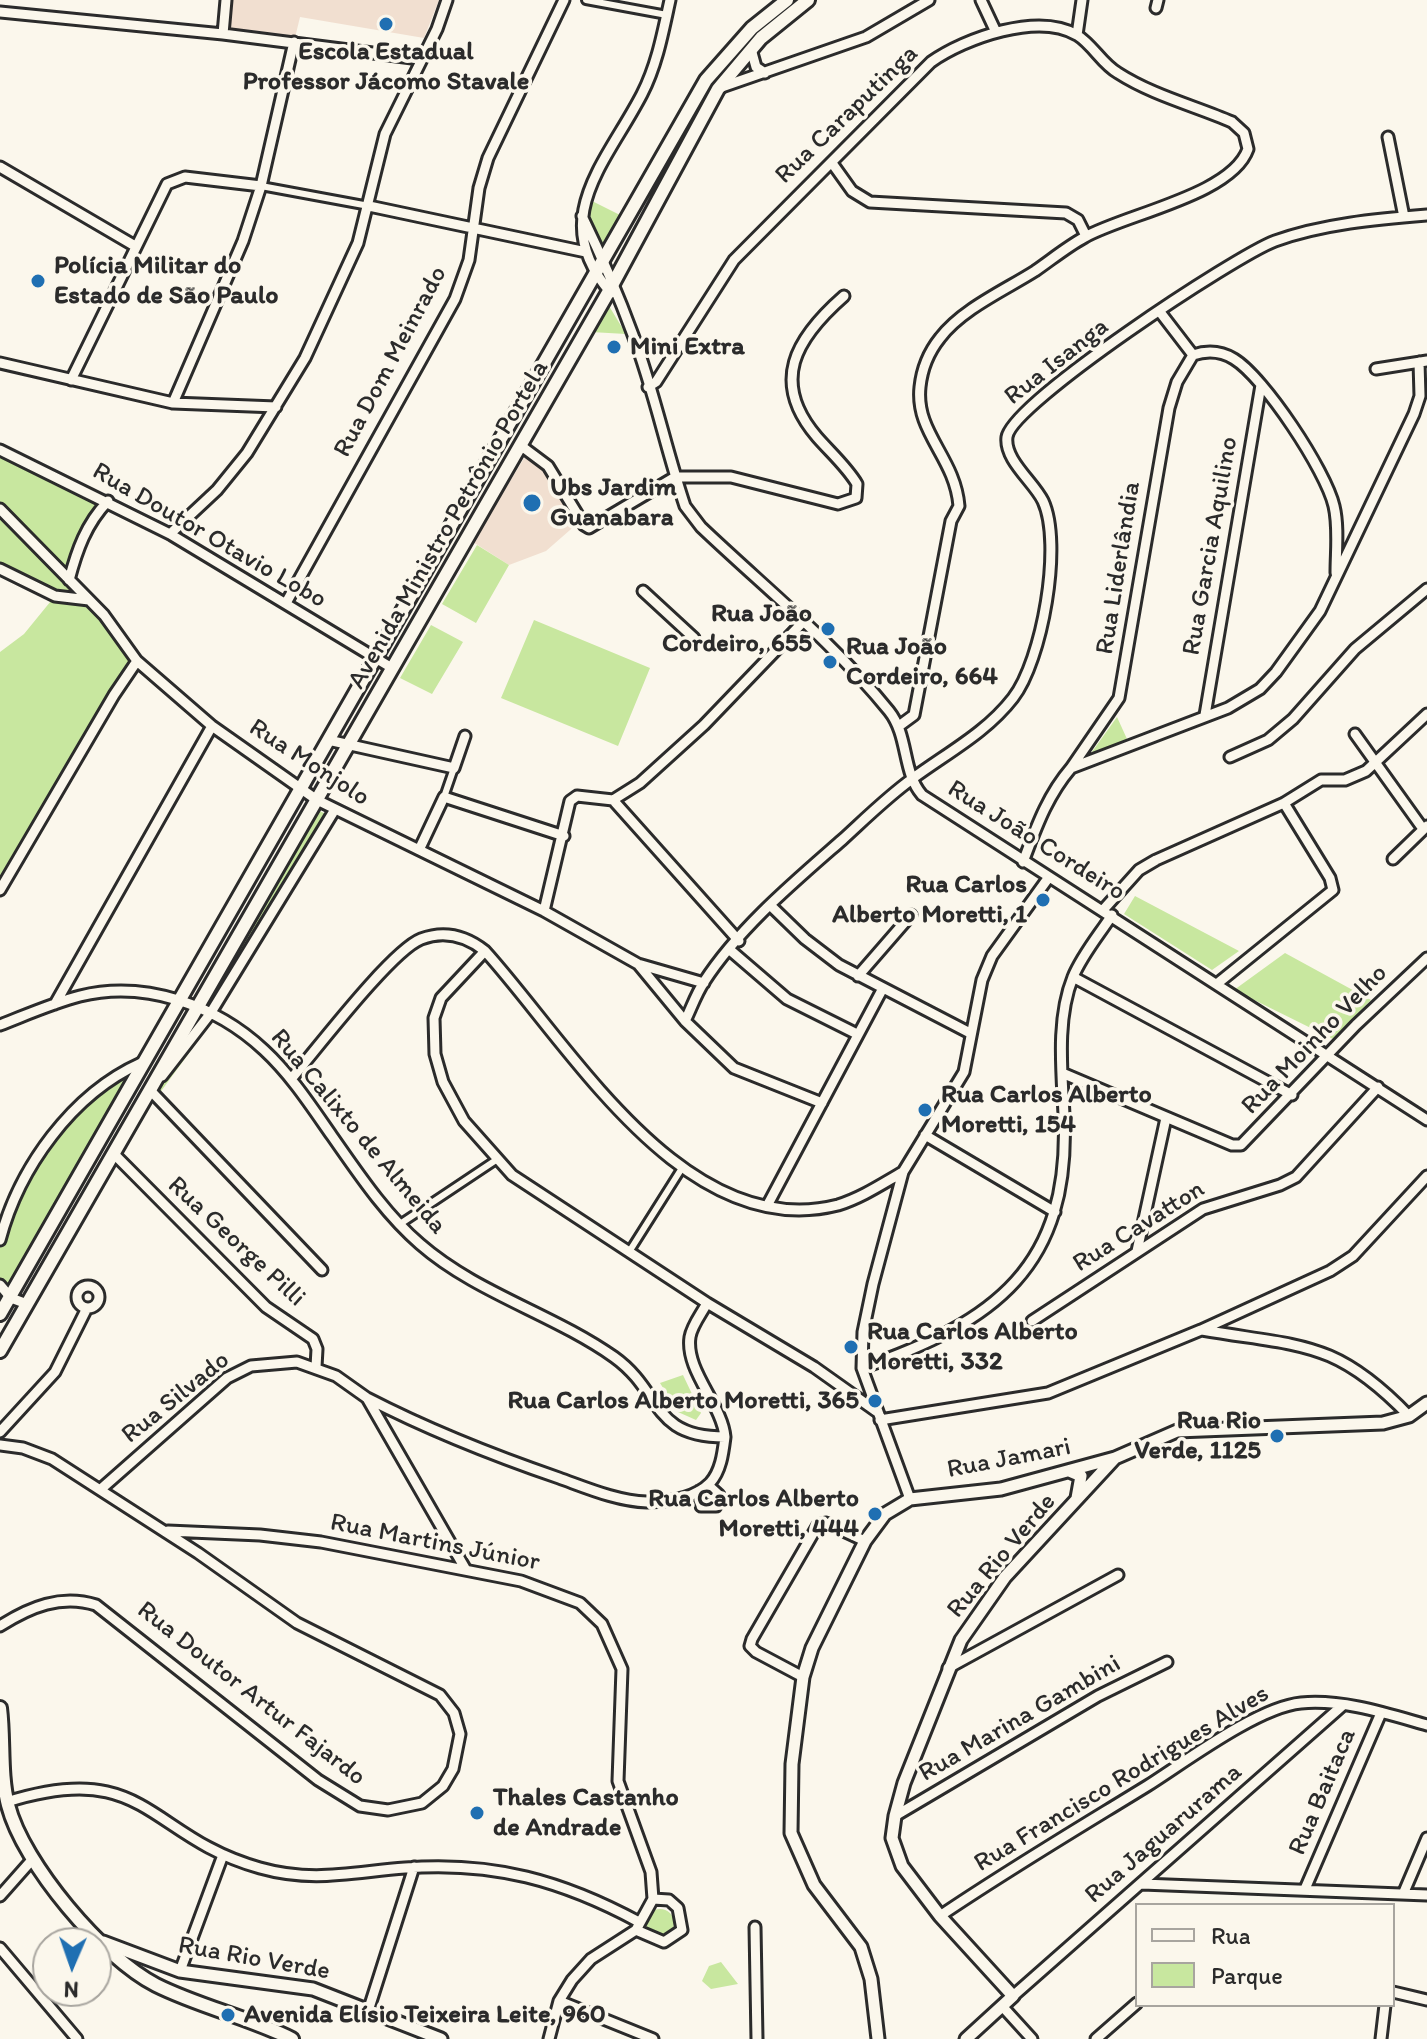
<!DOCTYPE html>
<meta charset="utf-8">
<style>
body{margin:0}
#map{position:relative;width:1427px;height:2039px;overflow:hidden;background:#fbf7ec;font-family:Itim,sans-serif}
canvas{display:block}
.legend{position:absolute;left:1135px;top:1903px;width:260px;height:104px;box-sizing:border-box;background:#fbf7ec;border:2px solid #a8a59f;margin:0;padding:10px 14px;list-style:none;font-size:24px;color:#2b2b2b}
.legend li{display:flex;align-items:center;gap:16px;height:40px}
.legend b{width:40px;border:2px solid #a8a59f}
.north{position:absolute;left:32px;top:1927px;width:80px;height:80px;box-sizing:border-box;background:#fbf7ec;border:2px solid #a8a59f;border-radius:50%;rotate:182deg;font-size:22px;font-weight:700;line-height:32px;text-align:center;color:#2b2b2b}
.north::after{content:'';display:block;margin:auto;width:28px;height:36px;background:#1f6fb2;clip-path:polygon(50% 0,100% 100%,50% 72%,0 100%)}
</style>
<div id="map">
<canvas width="1427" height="2039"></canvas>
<ul class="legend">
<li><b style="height:10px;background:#fbf7ec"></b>Rua</li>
<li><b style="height:22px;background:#c8e79f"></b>Parque</li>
</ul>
<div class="north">N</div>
</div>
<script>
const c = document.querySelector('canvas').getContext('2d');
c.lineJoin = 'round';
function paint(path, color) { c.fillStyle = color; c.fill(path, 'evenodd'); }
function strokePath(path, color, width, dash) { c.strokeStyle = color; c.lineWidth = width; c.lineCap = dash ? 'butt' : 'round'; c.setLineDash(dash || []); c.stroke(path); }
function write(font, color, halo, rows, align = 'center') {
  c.font = font + ' Itim,sans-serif'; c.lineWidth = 7; c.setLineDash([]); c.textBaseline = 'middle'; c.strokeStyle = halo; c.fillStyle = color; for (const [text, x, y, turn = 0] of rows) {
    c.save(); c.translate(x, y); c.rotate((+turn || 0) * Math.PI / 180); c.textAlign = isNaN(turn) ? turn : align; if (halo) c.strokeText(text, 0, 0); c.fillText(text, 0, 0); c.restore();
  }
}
paint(new Path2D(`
 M229,0H439L424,38L300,17L294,42L227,38Z
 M526,455L546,468L578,523L546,551L509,565L473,542Z`), '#f1dfd0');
paint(new Path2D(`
 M586,198L628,219L604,264L587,229Z
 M609,306L626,334L591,332Z
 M0,450L108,501L95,515L69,580L137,661L0,890V652L24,634L55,596L0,569Z
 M477,545L509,565L476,623L442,604Z
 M534,620L650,668L618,746L501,698Z
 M431,625L463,642L432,694L400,678Z
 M1117,717L1127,739L1089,756Z
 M312,808L331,816L214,1019L159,1094L150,1090Z
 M1135,896L1239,951L1212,970L1124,914Z
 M1285,953L1371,1000L1333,1039L1234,990Z
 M141,1063L11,1298L0,1285V1240L8,1209L67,1119L95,1092Z
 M683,1375L701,1413L696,1420L678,1412L660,1383Z
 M646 1923a14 14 0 1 1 28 0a14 14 0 1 1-28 0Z
 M721,1962L738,1984L711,1989L702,1981L709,1966Z`), '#c8e79f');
const pedestrian = new Path2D(`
 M586,0L667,15
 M261,186L369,206
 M444,797L454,768
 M400,1224L496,1160
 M629,1252L682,1168`);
const minor = new Path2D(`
 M981,0L995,30
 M1156,8L1158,0
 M0,12L223,34L420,59
 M223,34L226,0
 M1077,35L1082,0
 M751,49L756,67L765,73
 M719,88L866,37L929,0
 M1388,137L1404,217
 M832,163L852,191L870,202L1066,213L1078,220L1086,236
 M0,167L135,246
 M369,206L586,252
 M582,216C601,255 618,294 633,335C654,390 666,450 685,506L701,527C764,587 834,643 889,711C909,736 902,772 922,795L1427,1120
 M611,293C546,219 607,162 642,94C657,65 663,32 670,0
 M1160,312L1193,355
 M0,363L173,403L276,407
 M1376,369L1427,361
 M71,380L167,184L185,177L261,186
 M648,387L656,382L734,260L931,62C965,38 1038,12 1077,35C1093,45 1102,64 1118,73C1152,95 1195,106 1232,122L1244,133L1248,149C1232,195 1126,214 1085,237C1068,246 1051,260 1035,271C1005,290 962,309 940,338C928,353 922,368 920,387C915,433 955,457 959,506L951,521L914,715L899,726
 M173,403L243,241L261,186L294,42
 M520,445L548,466L584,525L589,528L675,477H731L838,504L856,498L857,484C847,467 831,453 817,437C770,382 795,339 844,296
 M0,450L170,534L392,668
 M0,509L104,615L137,661L212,726L317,800L544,911L638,964L704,983
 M170,534L217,490L247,453L305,358L358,243L385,134L437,29L447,0
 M0,569L55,596L89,600
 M69,580C77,550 86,524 108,501
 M643,591L694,638
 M286,603L455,299L469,260L479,188L488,158L564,0
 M1205,715L1261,385
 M1355,734L1423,829
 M328,740L454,768L465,736
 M1230,757L1268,740L1293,719L1355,649L1427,589
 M1071,768L1119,698L1169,408L1177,382L1193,355C1208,350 1221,351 1234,359C1264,377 1326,471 1334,506C1339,527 1336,551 1336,573
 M613,800L640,783L704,725L803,622
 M419,850L444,797L564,836
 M1393,859L1427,826
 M1023,862C1036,828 1047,796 1071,768L1228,708L1260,689L1276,672L1320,611L1414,414L1420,396L1419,362
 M0,890L114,695L137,661
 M771,906L805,939L839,965L970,1033
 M1103,910L1139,870L1156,860L1284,803L1321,780H1345L1366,771L1427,714
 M544,911L570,801L577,796L613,800L739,941
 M730,950L787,999L857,1034
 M485,951L441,998L434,1018L435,1054L443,1082L464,1121L512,1175L707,1303
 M638,964L685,1021L734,1068L822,1103
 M858,976L911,915
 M1073,977L1292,1095
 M1218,983L1333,890L1330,878L1284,803
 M55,1004L212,726
 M685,1021C691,1009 696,994 704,982C739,928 794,882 842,840C865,819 887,797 912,779C947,753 986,733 1013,698C1042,661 1063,544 1043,501C1034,482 1004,460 1007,437C1012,403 1235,256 1275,241C1322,224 1377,219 1427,215
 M0,1025C26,1015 53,1003 80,996C145,980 216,1005 264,1050C291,1075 311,1106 332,1136C358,1173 385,1214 420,1244C476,1293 553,1314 614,1357C663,1392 650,1437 725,1437C722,1404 685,1371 690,1337C692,1325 702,1313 707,1303L814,1367L876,1411
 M1062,1073L1232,1145H1241L1356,1025L1427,958
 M162,1076L210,1014L334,811
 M291,1079C316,1050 391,951 421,939C445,930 466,936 485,951C571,1046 685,1244 838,1205C861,1198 882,1184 903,1172
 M152,1087L150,1090L322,1270
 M925,1135L1055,1212
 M113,1153L266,1307L313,1339L317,1349L316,1367
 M767,1206L883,988
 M0,1240C19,1168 72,1094 141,1063
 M1137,1251L1166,1118
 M0,1285L11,1298L27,1304
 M77 1297a11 11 0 1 1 22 0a11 11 0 1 1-22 0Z
 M1032,1321L1203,1209L1280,1185L1296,1177L1378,1087
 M1202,1330C1301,1347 1335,1339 1409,1416
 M862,1368C995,1322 1071,1267 1064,1115C1062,1071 1056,1019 1073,977C1082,955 1099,935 1112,915
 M367,1398C429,1430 492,1455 559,1478C587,1488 617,1501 647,1502C668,1502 694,1499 710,1483C721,1471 723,1453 725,1437
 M880,1420L1048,1393L1201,1330L1330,1271L1353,1256L1427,1176
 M0,1432L55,1372L87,1308
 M0,1445L23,1448L52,1459L198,1553L297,1623L440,1695L454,1713L460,1734L453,1769L443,1786L422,1803L388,1810L360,1806L318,1780L96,1605C61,1594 30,1607 0,1626
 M101,1489L227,1378L251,1366L297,1362L336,1376L367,1398L466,1570
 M699,1491L701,1506H716L719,1495L708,1485
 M910,1499L862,1368L863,1332L873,1284L903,1172L964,1072L982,980L992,956L1049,877
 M168,1531L260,1535L321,1542L521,1581L580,1603L602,1624L622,1669L618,1781L651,1872L653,1899L636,1930L591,1959L572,1980L559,2001L549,2039
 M948,1668L1118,1575
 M803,1677L756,1652L750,1646L752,1639L818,1525L826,1523L865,1541
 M7,1802C147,1758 148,1837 260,1868C313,1883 353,1872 405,1868C493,1861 563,1881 639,1922
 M895,1816L1098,1696L1167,1662
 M1142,1884L1427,1895
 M1305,1889L1381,1713
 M1404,1892L1427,1838
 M0,1896L31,1861
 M940,1916C1008,1870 1077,1829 1147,1786C1185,1762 1258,1707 1301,1703C1343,1699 1388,1714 1427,1725
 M755,1927L757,2039
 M636,1930L664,1942L682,1930L678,1908L669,1900L653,1899
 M0,1948L77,2039
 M180,1971L223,1855
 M1393,1992L1427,2000
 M1013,1996L1343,1705
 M559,2001L653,2039
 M1002,2006L1032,2039
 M369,2008L414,1867
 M1096,2039L1137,2003
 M1381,2039L1385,2005`);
const tertiary = new Path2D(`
 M1069,1471L1081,1476L1077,1498
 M103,1942L180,1971L313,1989L441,2039
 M878,2039L871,1979L861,1947L814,1885L791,1833L792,1764L803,1677L812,1648L865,1541L885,1514L910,1499L1001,1489L1115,1458
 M966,2039L1013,1996L940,1916L902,1866L892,1838L895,1816L904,1783L961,1640L1005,1577L1115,1458L1177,1431L1383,1423L1409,1416L1427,1403`);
const secondary = new Path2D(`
 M0,1314L706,80L752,28L787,0
 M0,1351L609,291L718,89L761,38L808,0
 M0,1708C4,1740 0,1774 8,1805C23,1864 103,1958 156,1985C200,2007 248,2017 292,2039`);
strokePath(pedestrian, '#2b2b2b', 12);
strokePath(minor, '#2b2b2b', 15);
strokePath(tertiary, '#2b2b2b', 17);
strokePath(secondary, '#2b2b2b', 18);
strokePath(pedestrian, '#fbf7ec', 6);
strokePath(minor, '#fbf7ec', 9);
strokePath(tertiary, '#fbf7ec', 11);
strokePath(secondary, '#fbf7ec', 12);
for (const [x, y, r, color] of [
 [386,24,8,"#1f6fb2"],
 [38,281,8,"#1f6fb2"],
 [614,347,8,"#1f6fb2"],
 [532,503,10,"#1f6fb2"],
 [828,629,8,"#1f6fb2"],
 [830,662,8,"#1f6fb2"],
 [1043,900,8,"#1f6fb2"],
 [925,1110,8,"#1f6fb2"],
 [851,1347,8,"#1f6fb2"],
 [875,1401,8,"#1f6fb2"],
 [1277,1436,8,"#1f6fb2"],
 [875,1514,8,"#1f6fb2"],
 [477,1813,8,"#1f6fb2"],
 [228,2015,8,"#1f6fb2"]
]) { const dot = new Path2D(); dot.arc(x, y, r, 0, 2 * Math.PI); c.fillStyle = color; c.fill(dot); strokePath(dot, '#fbf7ec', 3); }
write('bold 26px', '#2b2b2b', '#fbf7ec', [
 ["Escola Estadual",386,52,"center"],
 ["Professor Jácomo Stavale",386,82,"center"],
 ["Polícia Militar do",54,266],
 ["Estado de São Paulo",54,296],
 ["Mini Extra",630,347],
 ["Ubs Jardim",550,488],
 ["Guanabara",550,518],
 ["Rua João",812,614,"right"],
 ["Cordeiro, 655",812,644,"right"],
 ["Rua João",846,647],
 ["Cordeiro, 664",846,677],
 ["Rua Carlos",1027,885,"right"],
 ["Alberto Moretti, 1",1027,915,"right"],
 ["Rua Carlos Alberto",941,1095],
 ["Moretti, 154",941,1125],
 ["Rua Carlos Alberto",867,1332],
 ["Moretti, 332",867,1362],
 ["Rua Carlos Alberto Moretti, 365",859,1401,"right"],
 ["Rua Rio",1261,1421,"right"],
 ["Verde, 1125",1261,1451,"right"],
 ["Rua Carlos Alberto",859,1499,"right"],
 ["Moretti, 444",859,1529,"right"],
 ["Thales Castanho",493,1798],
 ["de Andrade",493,1828],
 ["Avenida Elísio Teixeira Leite, 960",244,2015]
], 'left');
write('26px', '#2b2b2b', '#fbf7ec', [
 ["Rua Caraputinga",847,115,-44],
 ["Rua Dom Meinrado",391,362,-62],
 ["Rua Isanga",1057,362,-38],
 ["Avenida Ministro Petrônio Portela",449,525,-60],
 ["Rua Doutor Otavio Lobo",209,536,30],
 ["Rua Garcia Aquilino",1211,546,-80],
 ["Rua Liderlândia",1119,568,-81],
 ["Rua Monjolo",309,763,33],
 ["Rua João Cordeiro",1036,841,32],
 ["Rua Moinho Velho",1315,1040,-46],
 ["Rua Calixto de Almeida",358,1132,50],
 ["Rua Cavatton",1139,1227,-32],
 ["Rua George Pilli",236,1242,43],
 ["Rua Silvado",176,1398,-39],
 ["Rua Jamari",1009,1459,-11],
 ["Rua Martins Júnior",435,1543,11],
 ["Rua Rio Verde",1002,1556,-50],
 ["Rua Doutor Artur Fajardo",251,1694,38],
 ["Rua Marina Gambini",1020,1719,-30],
 ["Rua Francisco Rodrigues Alves",1122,1779,-31],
 ["Rua Baitaca",1323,1792,-67],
 ["Rua Jaguarurama",1164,1834,-41],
 ["Rua Rio Verde",254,1959,10]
]);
</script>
